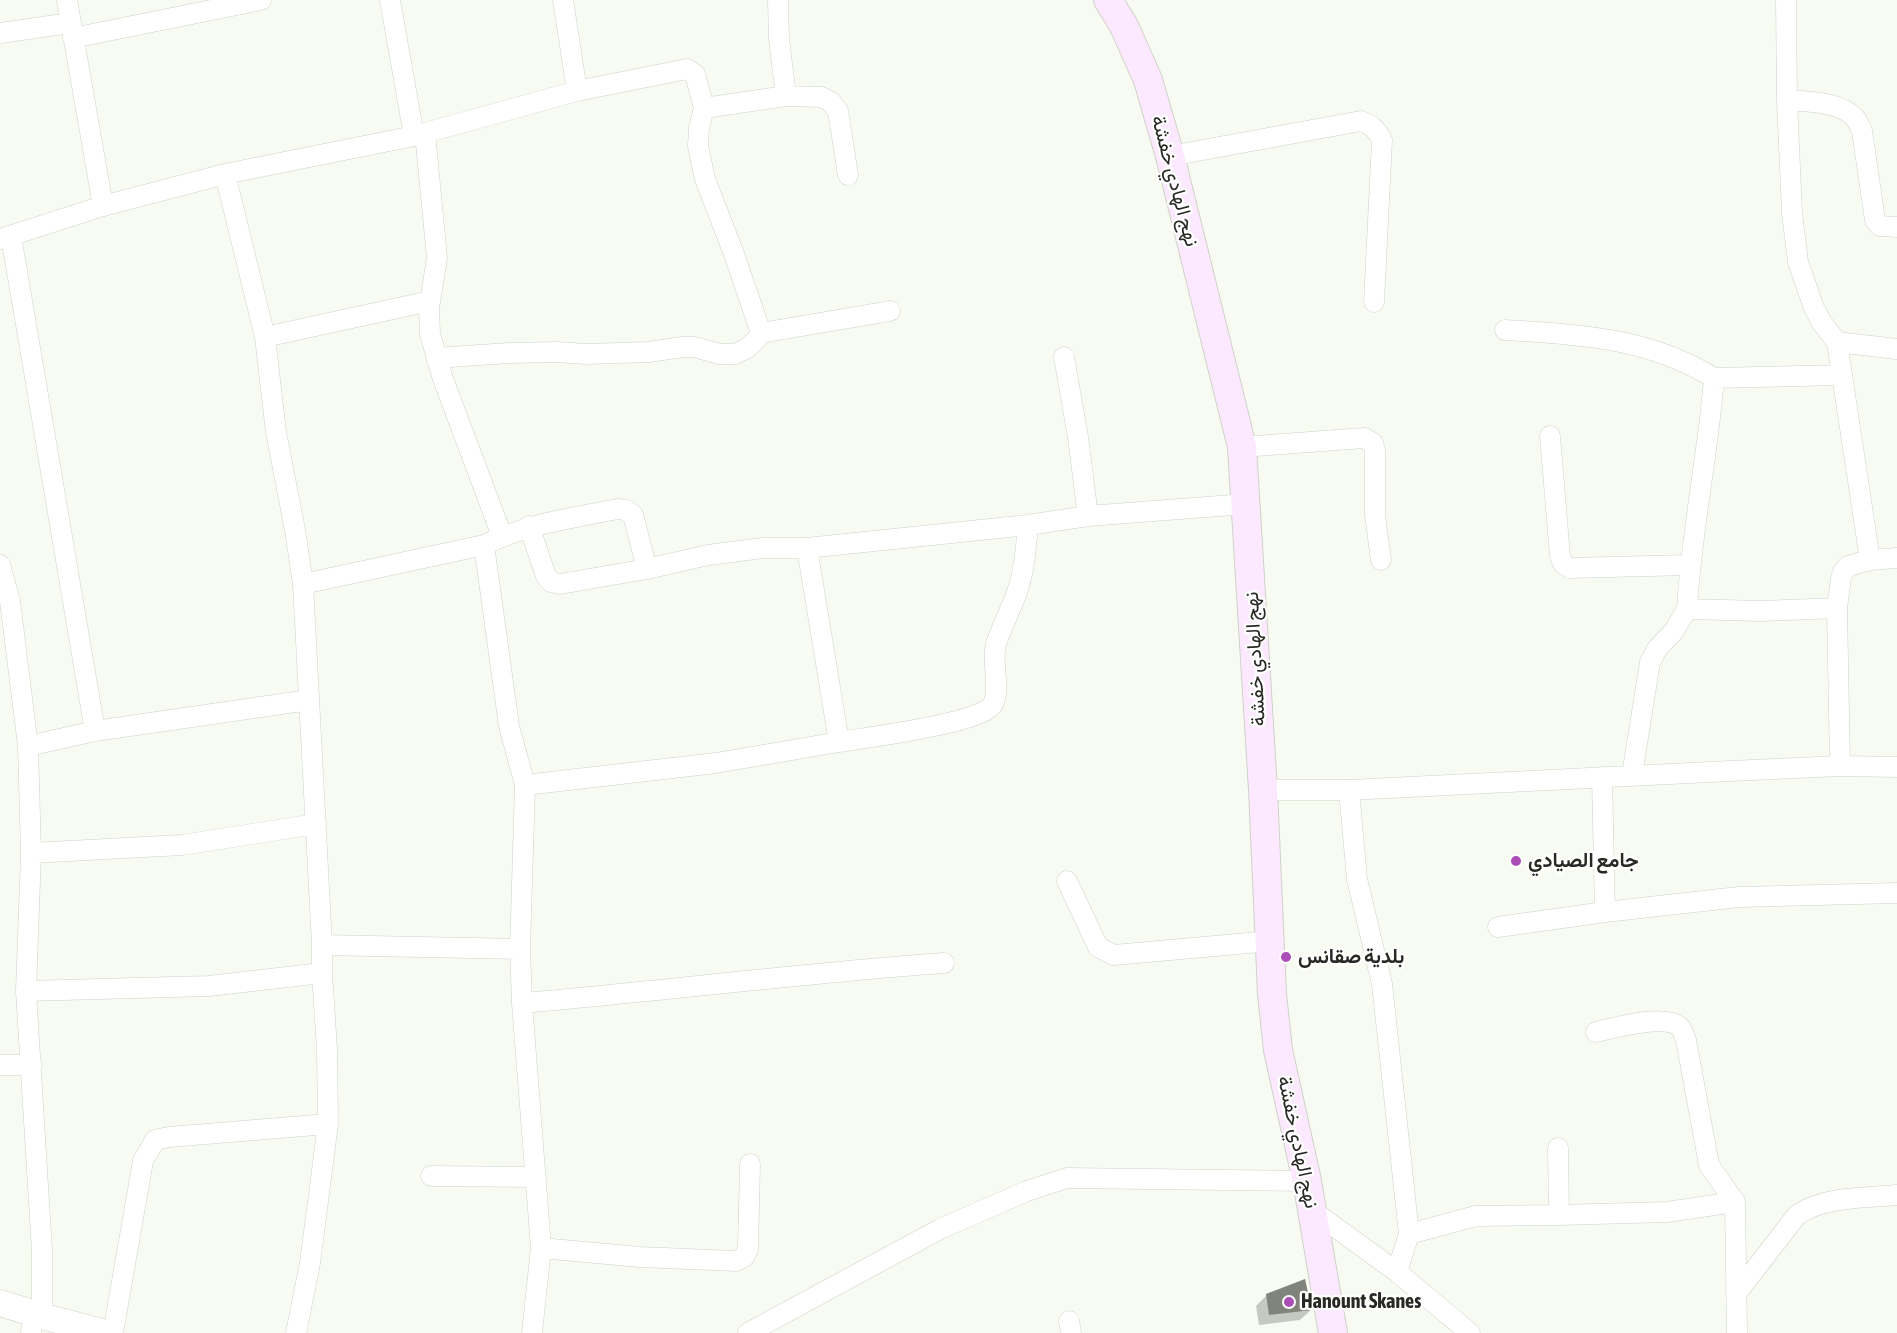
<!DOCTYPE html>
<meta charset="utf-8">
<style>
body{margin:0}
canvas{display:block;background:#f8fbf1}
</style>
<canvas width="1897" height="1333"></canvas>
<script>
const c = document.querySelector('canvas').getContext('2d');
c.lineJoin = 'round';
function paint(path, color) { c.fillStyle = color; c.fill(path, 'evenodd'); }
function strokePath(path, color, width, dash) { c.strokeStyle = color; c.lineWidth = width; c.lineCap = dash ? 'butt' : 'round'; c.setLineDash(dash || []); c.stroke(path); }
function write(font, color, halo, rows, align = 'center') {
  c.font = font + ' "Asap Condensed",Vazirmatn,sans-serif'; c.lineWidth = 4.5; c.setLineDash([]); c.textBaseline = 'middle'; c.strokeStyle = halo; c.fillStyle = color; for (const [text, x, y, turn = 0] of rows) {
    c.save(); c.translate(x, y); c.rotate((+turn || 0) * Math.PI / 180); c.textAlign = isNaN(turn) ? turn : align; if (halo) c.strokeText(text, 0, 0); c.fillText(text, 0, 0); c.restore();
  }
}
paint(new Path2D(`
 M1267,1295L1311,1310L1300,1320L1259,1325L1256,1306Z`), '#0003');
paint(new Path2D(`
 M1305,1279L1312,1310L1269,1315L1266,1294Z`), '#81847b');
const minor = new Path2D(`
 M67,0L103,206
 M390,0L414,136
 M563,0L577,91
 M778,0L779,39L786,96
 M1786,0L1787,100L1792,213L1798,262L1814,308L1822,323L1837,342L1897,349
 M0,33L70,23
 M73,38L261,0
 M1787,100C1808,102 1839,101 1855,118C1858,121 1860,127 1862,131L1875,220L1880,226L1897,227
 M704,108L699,128L698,146L705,179L734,254L761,333L890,311
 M425,133L437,258L429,308L430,334L443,379L502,536
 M1170,156L1361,121C1372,125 1377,130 1382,140L1374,302
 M225,174L265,337L276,432L295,530L303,584L322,945V973L327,1049L328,1124L310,1263L296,1333
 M11,236L95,731
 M0,239L103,206L225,174L414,136L577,91L687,69L695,74L704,108L786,96L821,97L831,102L838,111L848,175
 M1505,330C1581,335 1647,337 1714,378C1708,456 1691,532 1687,609
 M265,337L430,301
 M1837,342L1870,560L1897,558
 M1064,357L1078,437L1088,516
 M436,358L509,353L556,352L587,354L648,352L683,347H694L720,354H735L746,349L755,341L761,333
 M1714,378L1842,375
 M1550,436L1560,556L1563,564L1570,568L1689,565
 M1242,447L1364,438L1373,443L1375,451V515L1381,560
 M529,526L546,576L551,582L560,584L647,569L708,555L763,548H807L1028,525L1088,516L1246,504
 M484,545L509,726L525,785L520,949L522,1003L541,1248L532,1333
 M0,565L10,601L28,746L31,853L26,991L42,1251V1316
 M303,584L484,545C526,524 572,518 618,509L626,510L633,515L647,569
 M839,742C864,738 984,723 993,704C1001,688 991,662 996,644C1002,625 1012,608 1018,589C1025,568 1026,546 1028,525
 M28,746L95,731L309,700
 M1840,766L1837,608L1841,578L1843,572L1848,566L1870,560
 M1632,775L1650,662L1657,649L1674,631L1687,609L1761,611L1837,608
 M1602,777L1605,912
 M525,785L716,763L839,742L807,548
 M1263,790H1349L1730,771L1840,766L1897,767
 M1349,790L1357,879L1382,984L1409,1234
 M31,853L182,845L316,824
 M1067,881L1098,947L1114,955L1271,941
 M1498,927L1605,912L1739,897L1897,893
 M322,945L520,949
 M26,991L209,986L322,973
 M522,1003C663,991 803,973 944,963
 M1596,1032C1615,1028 1664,1013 1680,1027C1683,1030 1684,1036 1686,1040L1709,1165L1735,1202L1737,1333
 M0,1065H32
 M1558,1148L1559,1215
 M431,1176L536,1177
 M1313,1211L1397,1272L1470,1333
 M541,1248L640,1257L736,1261L744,1257L748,1249L750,1164
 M1397,1272L1409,1234L1476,1216L1559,1215L1667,1212L1735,1202
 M1736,1294L1797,1215C1825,1196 1864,1198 1897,1195
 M1069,1321L1071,1333
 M31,1333L33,1314
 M113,1333L143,1161L155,1140L169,1137L328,1124
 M748,1333L940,1229L1027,1191L1067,1178L1307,1181`);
const tertiary = new Path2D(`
 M0,1303L42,1316L106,1333`);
const secondary = new Path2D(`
 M1108,0L1124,26L1148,80L1170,156L1242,447L1263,790L1272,994L1278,1050L1307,1181L1333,1333`);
strokePath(minor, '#cfd2c8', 21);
strokePath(tertiary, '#cfd2c8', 27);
strokePath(secondary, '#cfd2c8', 30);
strokePath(minor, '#fff', 20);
strokePath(tertiary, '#fff', 26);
strokePath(secondary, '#fce9ff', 28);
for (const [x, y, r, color] of [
 [1516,861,6,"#aa4db7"],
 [1286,957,6,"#aa4db7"],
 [1289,1302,6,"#aa4db7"]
]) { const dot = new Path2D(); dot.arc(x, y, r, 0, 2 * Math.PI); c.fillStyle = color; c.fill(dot); strokePath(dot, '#fff', 2); }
write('20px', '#282925', '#fff', [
 ["نهج الهادي خفشة",1175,181,75],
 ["نهج الهادي خفشة",1255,659,-93],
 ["نهج الهادي خفشة",1298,1142,78]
]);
write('bold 20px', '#282925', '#fff', [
 ["جامع الصيادي",1528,861],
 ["بلدية صقانس",1298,957],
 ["Hanount Skanes",1301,1302]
], 'left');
</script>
